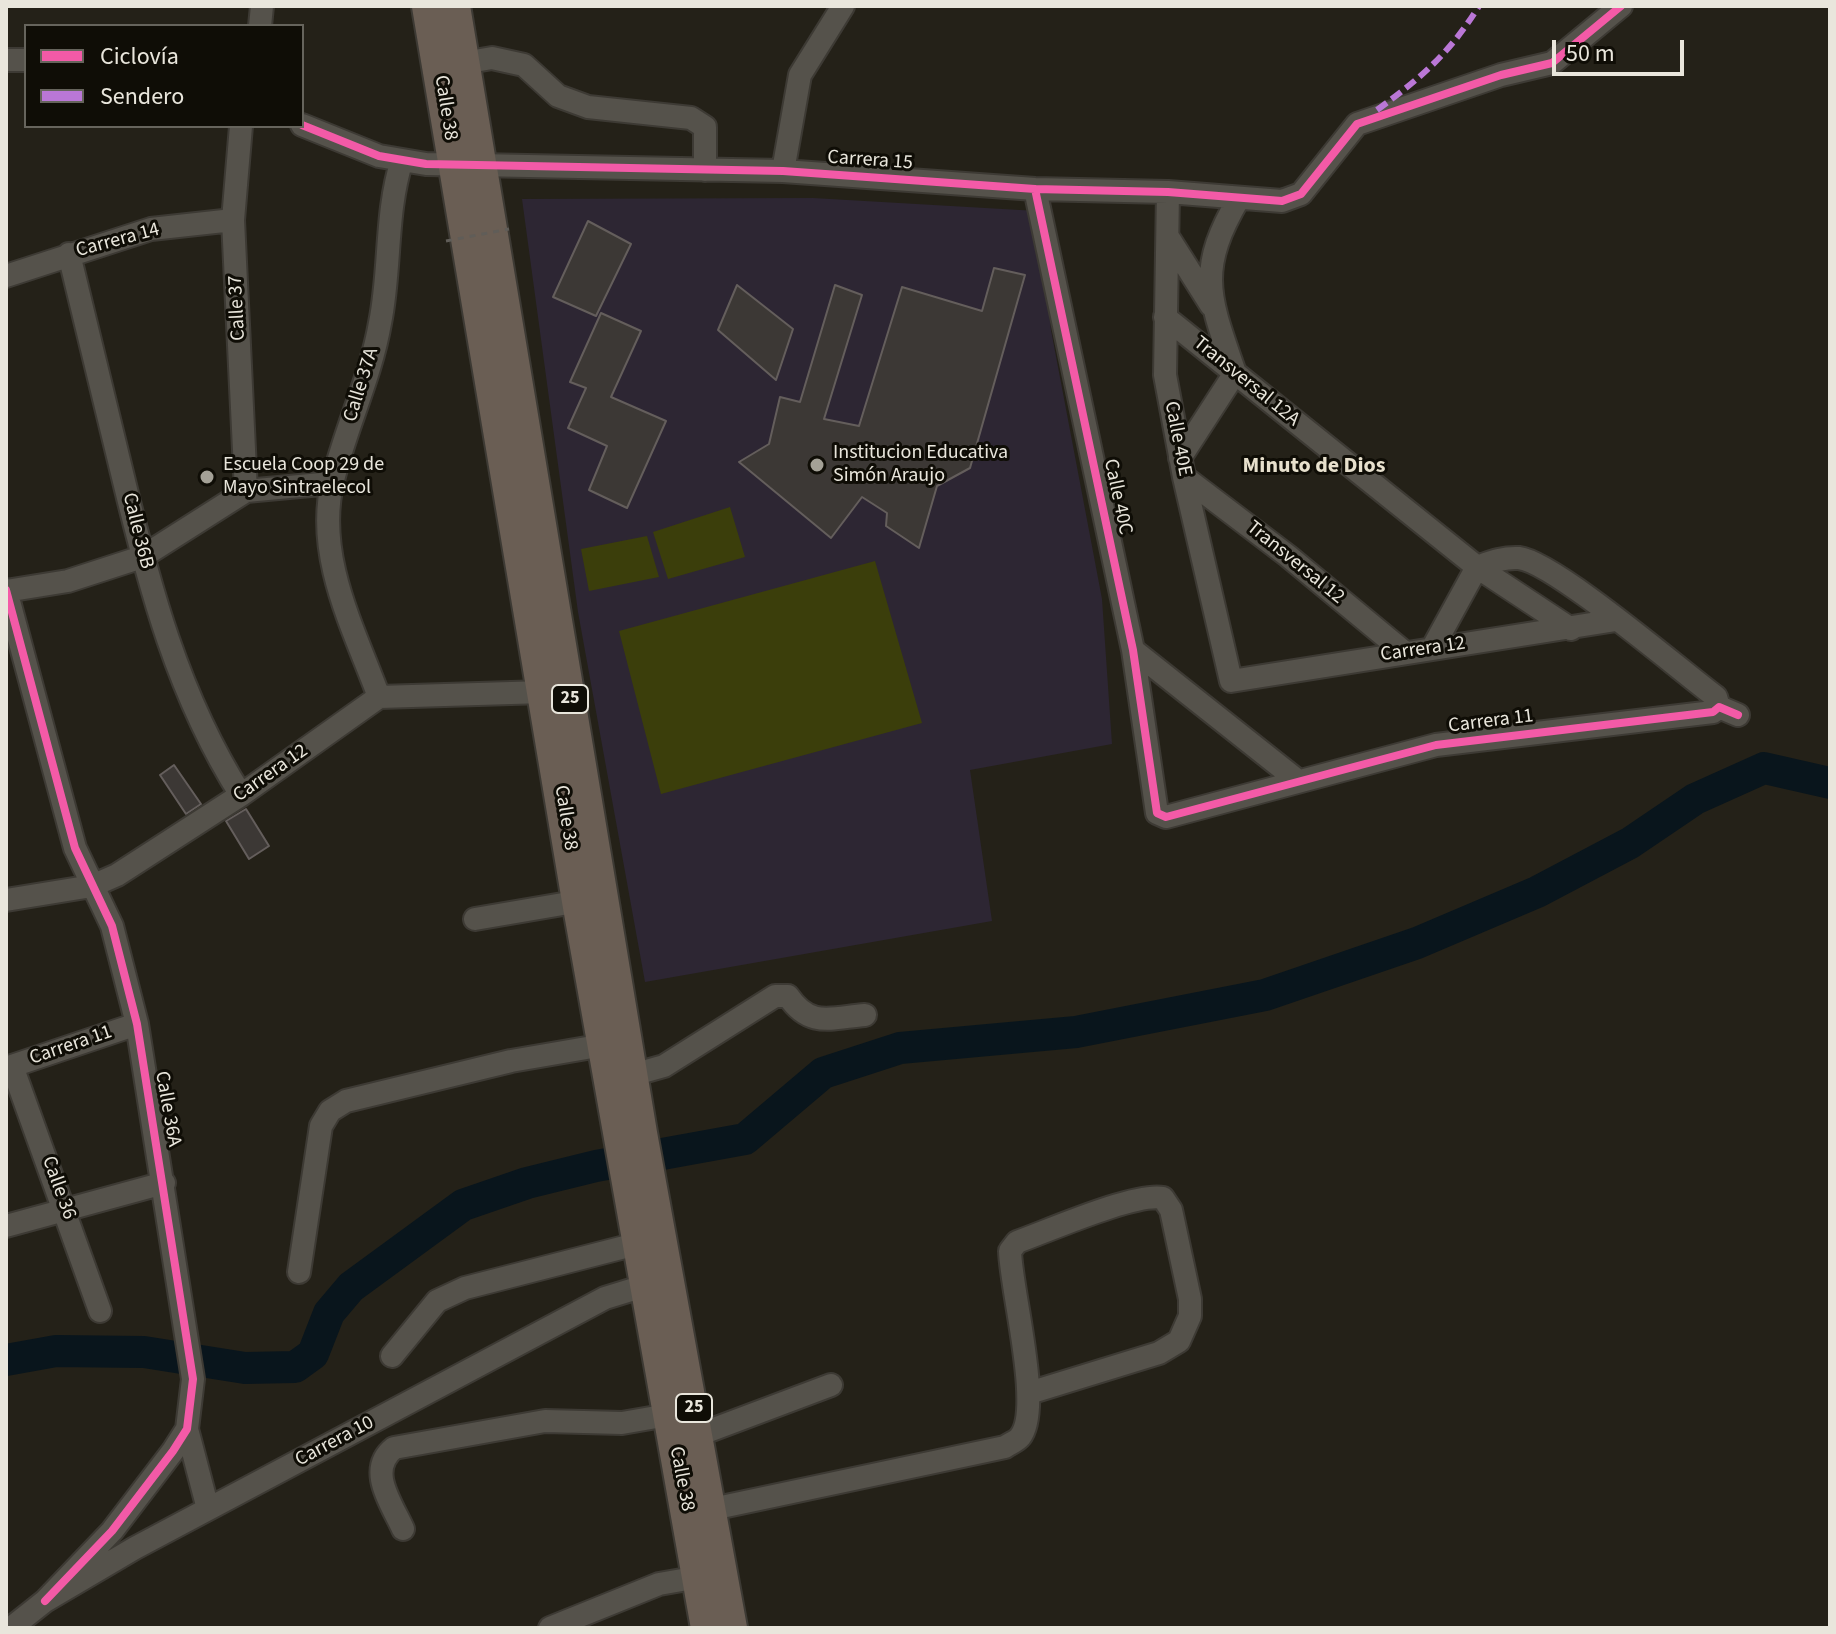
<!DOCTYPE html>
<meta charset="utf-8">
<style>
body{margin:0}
#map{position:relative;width:1836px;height:1634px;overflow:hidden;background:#242118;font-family:"Source Sans 3",sans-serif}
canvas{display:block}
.frame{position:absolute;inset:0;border:8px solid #e9e6dc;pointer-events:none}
.legend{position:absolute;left:24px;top:24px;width:280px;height:104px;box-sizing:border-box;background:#0f0d06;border:2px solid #66645c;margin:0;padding:10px 14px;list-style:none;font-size:24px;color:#e9e6dc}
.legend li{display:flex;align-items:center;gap:16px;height:40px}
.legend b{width:40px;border:2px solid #66645c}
.scale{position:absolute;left:1552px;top:40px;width:132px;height:36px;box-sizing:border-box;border:4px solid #e9e6dc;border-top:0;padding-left:10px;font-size:24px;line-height:28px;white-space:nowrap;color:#e9e6dc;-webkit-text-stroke:6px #0f0d06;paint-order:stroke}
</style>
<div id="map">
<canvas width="1836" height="1634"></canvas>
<div class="frame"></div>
<ul class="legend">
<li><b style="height:10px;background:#f35aa7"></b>Ciclovía</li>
<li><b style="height:10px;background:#ba77d6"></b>Sendero</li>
</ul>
<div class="scale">50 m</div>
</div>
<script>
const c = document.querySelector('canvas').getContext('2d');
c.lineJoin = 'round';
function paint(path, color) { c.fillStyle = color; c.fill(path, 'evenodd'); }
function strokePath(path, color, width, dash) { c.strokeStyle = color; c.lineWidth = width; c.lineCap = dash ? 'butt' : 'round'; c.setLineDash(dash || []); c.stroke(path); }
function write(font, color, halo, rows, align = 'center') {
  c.font = font + ' "Source Sans 3",sans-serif'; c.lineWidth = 6; c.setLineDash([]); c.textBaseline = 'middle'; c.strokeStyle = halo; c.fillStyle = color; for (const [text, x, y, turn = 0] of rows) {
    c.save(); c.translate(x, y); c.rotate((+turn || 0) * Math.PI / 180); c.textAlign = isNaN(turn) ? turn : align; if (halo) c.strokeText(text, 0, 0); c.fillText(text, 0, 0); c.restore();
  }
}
paint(new Path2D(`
 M813,198L1037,211L1051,330L1102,599L1112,744L970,770L992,921L645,982L578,612L522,199Z`), '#2d2633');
paint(new Path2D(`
 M730,507L745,557L668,579L653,532Z
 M647,536L659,577L589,591L581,549Z
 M875,561L922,723L661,794L619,631Z`), '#3b3e0b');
strokePath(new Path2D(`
 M6,1360L56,1351L144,1352L245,1368L295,1367L313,1354L329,1313L351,1287L463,1205L527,1183L596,1166L745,1139L823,1073L900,1048L1076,1032L1265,995L1417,943L1537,892L1630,843L1695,799L1764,768L1830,783`), '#09151c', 32);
const building = new Path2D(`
 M588,221L631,244L596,316L553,297Z
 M994,268L1025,275L970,468L937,486L919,548L886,526L887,513L862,497L831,538L739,462L769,444L780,397L800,402L835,285L862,295L824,419L859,426L902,287L982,311Z
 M737,285L793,329L776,380L718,330Z
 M601,313L641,331L611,397L666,421L627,508L589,490L607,446L568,428L586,388L570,382Z
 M174,765L201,804L186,814L160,775Z
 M246,809L269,846L249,859L226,821Z`);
paint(building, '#3c3835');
strokePath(building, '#645e5c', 2);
const minor = new Path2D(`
 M260,26L262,6
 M6,60H26
 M463,63L492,58L524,65L558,96L588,107L691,118L705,127V170
 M302,125L379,156L426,164L783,171L1035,189L1168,192L1282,201L1301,194L1357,124L1501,75L1552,63L1621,6
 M241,126L233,220L246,491
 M783,171L800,75L843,6
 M1035,189L1133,650L1157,813L1166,817L1436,745L1713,712L1719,707L1738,715
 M1168,192L1165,375L1184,477L1231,681L1616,620
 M1168,237L1211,305
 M69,254C87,327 104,400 122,473C149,586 178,696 241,795
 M6,276L151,229L233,220
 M1165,317L1477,567L1571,629
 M1180,458L1235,373C1209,297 1196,271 1239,198
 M1184,477L1288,556L1404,652
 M6,590L75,848L112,926L137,1024L193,1379L187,1429L173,1451L112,1531L45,1601
 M6,591L68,581L142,557L246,491L332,483
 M1432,649L1477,567C1491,562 1504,557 1519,558C1554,562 1681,671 1716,697L1719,707
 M1133,650L1297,780
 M379,697C354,629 314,555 333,480C346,427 371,376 380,323C391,269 385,213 402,160
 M6,900L92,886L117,875L241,795L379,697L544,692
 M475,919L592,899
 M12,1066L100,1311
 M6,1068L137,1024
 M632,1075L664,1066L775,996H788C810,1028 830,1018 865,1015
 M6,1226L164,1183
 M299,1272L321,1126L330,1111L346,1101L511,1061L604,1045
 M392,1356L437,1301L465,1288L652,1240
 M187,1429L208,1509
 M698,1435L831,1385
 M712,1509L1005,1447C1009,1444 1017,1441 1020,1437C1043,1409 1011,1291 1010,1251L1017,1242C1048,1231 1136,1192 1163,1198L1171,1210L1190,1299V1316L1179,1341L1159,1353L1029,1393
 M403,1529C392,1504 366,1470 394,1448L545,1421L622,1423L668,1415
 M11,1628L45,1601L135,1548L605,1298L657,1282
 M550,1628L659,1584L699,1577`);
const highway = new Path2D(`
 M428,6L578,901L707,1628
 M454,6L641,1133L731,1628`);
strokePath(minor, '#3d3a34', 26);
strokePath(highway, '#3d3a34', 36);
strokePath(minor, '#55524b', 22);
strokePath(highway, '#6a5e54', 32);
strokePath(new Path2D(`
 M446,241L509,229`), '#605d58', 3, [6, 6]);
strokePath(new Path2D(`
 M1377,110C1422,77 1449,54 1479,6`), '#ba77d6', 6, [12, 6]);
strokePath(new Path2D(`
 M302,125L379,156L426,164L783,171L1035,189L1168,192L1282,201L1301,194L1357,124L1501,75L1552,63L1621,6
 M1035,189L1133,650L1157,813L1166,817L1436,745L1713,712L1719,707L1738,715
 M6,590L75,848L112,926L137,1024L193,1379L187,1429L173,1451L112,1531L45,1601`), '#f35aa7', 8);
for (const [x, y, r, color] of [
 [817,465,8,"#a4a197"],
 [207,477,8,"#a4a197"]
]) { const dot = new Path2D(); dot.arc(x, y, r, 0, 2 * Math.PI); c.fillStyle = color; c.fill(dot); strokePath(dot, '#0f0d06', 3); }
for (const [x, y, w] of [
 [570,699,36],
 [694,1408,36]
]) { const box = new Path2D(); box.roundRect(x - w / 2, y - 14, w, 28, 6); c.fillStyle = '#0f0d06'; c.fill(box); strokePath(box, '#e9e6dc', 2); }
write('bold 18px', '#e9e6dc', null, [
 ["25",570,699],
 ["25",694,1408]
]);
write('20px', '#e9e6dc', '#0f0d06', [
 ["Calle 38",445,108,81],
 ["Carrera 15",870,161,4],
 ["Carrera 14",118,241,-15],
 ["Calle 37",238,308,-93],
 ["Transversal 12A",1246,382,39],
 ["Calle 37A",362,385,-73],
 ["Calle 40E",1177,439,79],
 ["Calle 40C",1117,497,78],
 ["Calle 36B",137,531,76],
 ["Transversal 12",1295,563,39],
 ["Carrera 12",1423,650,-8],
 ["Carrera 11",1491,722,-7],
 ["Carrera 12",271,774,-35],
 ["Calle 38",565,818,81],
 ["Carrera 11",71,1046,-19],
 ["Calle 36A",167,1109,80],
 ["Calle 36",58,1188,70],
 ["Carrera 10",335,1442,-28],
 ["Calle 38",681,1479,79]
]);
write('20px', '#e9e6dc', '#0f0d06', [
 ["Institucion Educativa",833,454],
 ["Simón Araujo",833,477],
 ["Escuela Coop 29 de",223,466],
 ["Mayo Sintraelecol",223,489]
], 'left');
write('bold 22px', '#e7e0cd', '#0f0d06', [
 ["Minuto de Dios",1314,467]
]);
</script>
